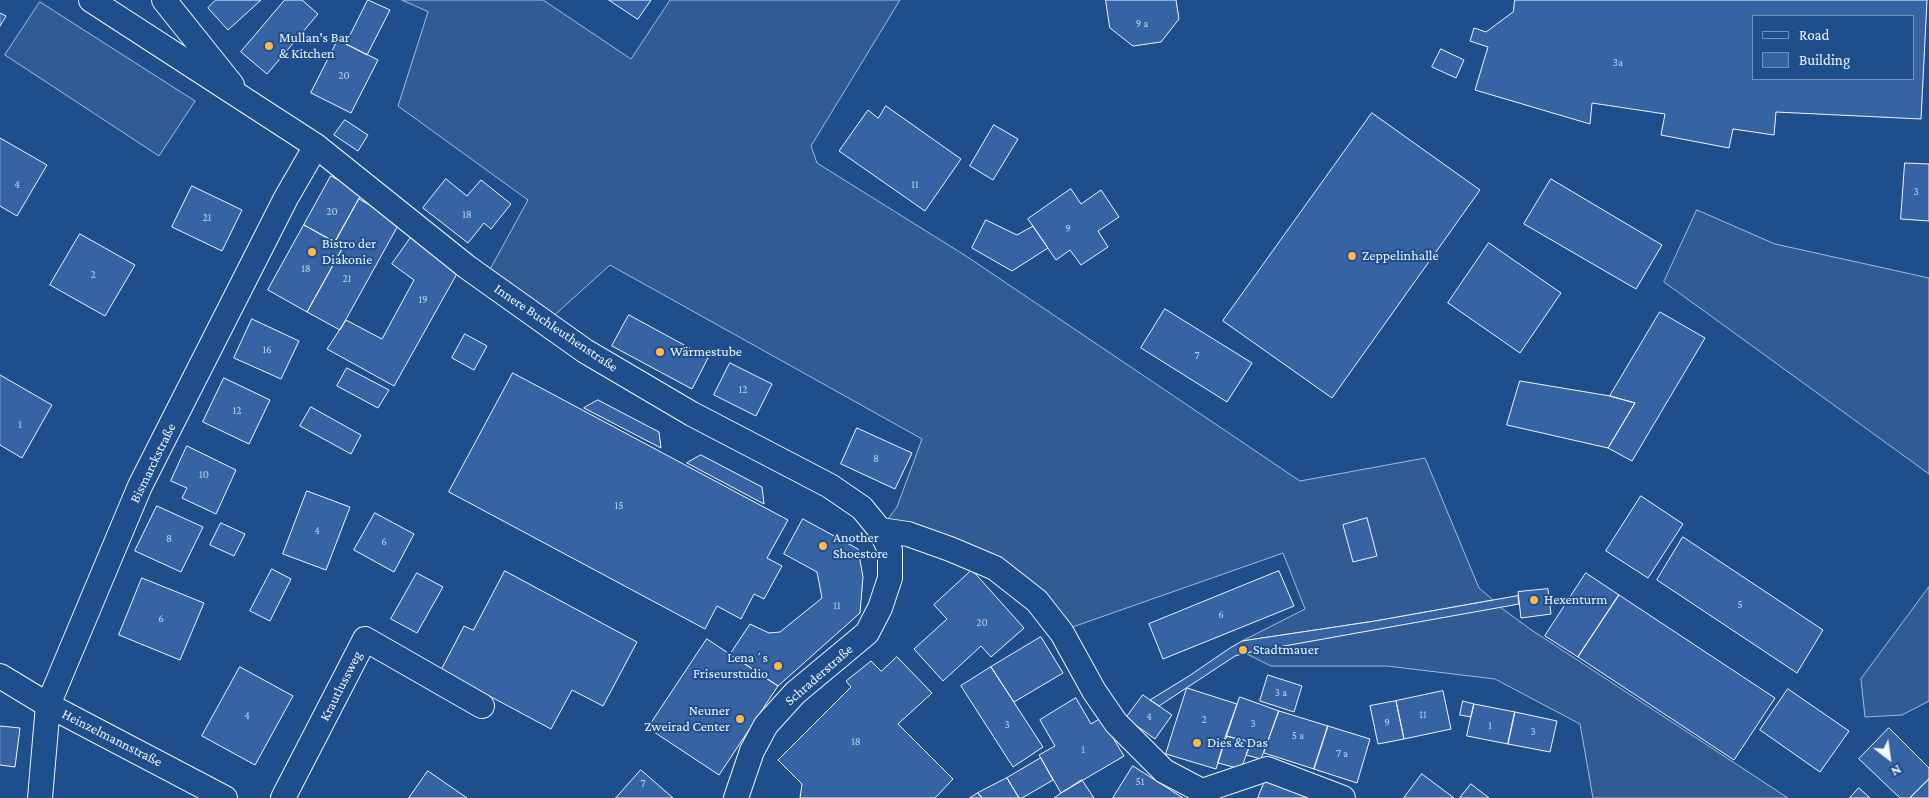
<!DOCTYPE html>
<meta charset="utf-8">
<style>
body{margin:0}
#map{position:relative;width:1929px;height:798px;overflow:hidden;background:#1f4e8c;font-family:"Crimson Pro",serif}
canvas{display:block}
.legend{position:absolute;left:1752px;top:15px;width:162px;height:65px;box-sizing:border-box;background:#1f4e8c;border:1px solid #7391ba;margin:0;padding:6px 9px;list-style:none;font-size:15px;color:#f2f6ff}
.legend li{display:flex;align-items:center;gap:10px;height:25px}
.legend b{width:25px;border:1px solid #7391ba}
.north{position:absolute;left:1864px;top:733px;width:50px;height:50px;-webkit-text-stroke:4px #1f4e8c;paint-order:stroke;rotate:150deg;font-size:14px;font-weight:700;line-height:20px;text-align:center;color:#f2f6ff}
.north::after{content:'';display:block;margin:auto;width:18px;height:22px;background:#f2f6ff;clip-path:polygon(50% 0,100% 100%,50% 72%,0 100%)}
</style>
<div id="map">
<canvas width="1929" height="798"></canvas>
<ul class="legend">
<li><b style="height:6px;background:#1f4e8c"></b>Road</li>
<li><b style="height:14px;background:#3563a3"></b>Building</li>
</ul>
<div class="north">N</div>
</div>
<script>
const c = document.querySelector('canvas').getContext('2d');
c.lineJoin = 'round';
function paint(path, color) { c.fillStyle = color; c.fill(path, 'evenodd'); }
function strokePath(path, color, width, dash) { c.strokeStyle = color; c.lineWidth = width; c.lineCap = dash ? 'butt' : 'round'; c.setLineDash(dash || []); c.stroke(path); }
function write(font, color, halo, rows, align = 'center') {
  c.font = font + ' "Crimson Pro",serif'; c.lineWidth = 4; c.setLineDash([]); c.textBaseline = 'middle'; c.strokeStyle = halo; c.fillStyle = color; for (const [text, x, y, turn = 0] of rows) {
    c.save(); c.translate(x, y); c.rotate((+turn || 0) * Math.PI / 180); c.textAlign = isNaN(turn) ? turn : align; if (halo) c.strokeText(text, 0, 0); c.fillText(text, 0, 0); c.restore();
  }
}
const built = new Path2D(`
 M402,0H543L631,59L670,0H900L811,146L817,163L966,256L1300,481L1425,458L1479,588L1493,600L1375,621L1242,641L1305,609L1283,553L1067,629L1044,597L888,519L897,507L922,439L610,265L549,320L488,273L528,200L398,106L428,12Z
 M40,2L195,101L159,156L5,55Z
 M1697,210L1775,244L1929,278V474L1664,282Z
 M1929,587V701L1902,715L1865,717L1861,679Z
 M1500,607L1530,629L1788,798H1593L1580,724L1495,679L1387,666H1271L1245,653Z`);
paint(built, '#305b95');
strokePath(built, '#a8bbd7', 1);
const building = new Path2D(`
 M216,0H261L228,30L208,8Z
 M285,0H302L318,14L267,74L241,52Z
 M368,0L390,10L367,55L346,44Z
 M609,0H651L638,19Z
 M1106,0H1176L1179,19L1161,42L1133,46L1110,28Z
 M1515,0H1927L1921,119L1776,112L1774,135L1733,129L1729,148L1661,135L1665,114L1592,103L1590,124L1475,90L1488,47L1470,41L1474,28L1486,32L1513,12ZM1753,16H1913V79H1753Z
 M0,13L6,16L0,26Z
 M338,40L378,60L351,113L311,93Z
 M1441,49L1464,60L1456,78L1432,67Z
 M886,106L961,159L925,211L839,151L868,110L878,118Z
 M1372,113L1480,190L1332,398L1223,321Z
 M345,120L368,135L358,151L334,135Z
 M994,125L1018,139L993,180L970,166Z
 M0,138L47,165L17,216L0,206Z
 M1905,163L1929,164V221L1901,219Z
 M331,176L362,193L335,242L304,225Z
 M446,179L467,196L481,180L511,204L491,229L484,223L468,243L423,208Z
 M1551,179L1662,245L1636,289L1524,224Z
 M192,186L242,210L222,251L172,227Z
 M1071,189L1081,204L1101,190L1119,217L1098,231L1108,247L1081,265L1070,250L1056,260L1028,219Z
 M359,199L400,222L340,330L307,312L343,247L335,242Z
 M986,220L1017,235L1033,226L1048,248L1012,271L972,248Z
 M304,225L343,247L307,312L268,290Z
 M80,234L135,265L105,316L50,285Z
 M412,236L459,270L394,386L327,349L346,320L382,339L414,280L392,264Z
 M1489,243L1561,293L1520,353L1448,303Z
 M1165,309L1252,363L1227,402L1141,348Z
 M1660,312L1705,338L1632,461L1608,448L1635,403L1610,396Z
 M629,315L708,358L692,389L612,346Z
 M252,319L299,341L281,379L234,358Z
 M465,334L487,346L474,370L452,358Z
 M730,363L772,384L756,416L714,395Z
 M347,368L389,390L378,408L337,386Z
 M513,373L788,520L767,558L782,566L764,599L754,594L741,619L717,606L705,629L449,492Z
 M0,375L52,405L22,458L0,445Z
 M224,378L270,400L249,444L203,422Z
 M1520,381L1610,396L1635,403L1608,448L1507,425Z
 M598,400L659,432L661,448L584,408Z
 M311,407L361,435L351,454L300,426Z
 M857,428L912,453L895,489L841,464Z
 M187,446L236,470L216,514L182,498L187,488L171,481Z
 M701,455L762,487L764,504L687,463Z
 M307,491L350,507L326,570L283,554Z
 M1641,496L1683,524L1648,578L1606,551Z
 M157,506L203,527L181,572L135,551Z
 M375,513L414,534L394,572L354,550Z
 M1367,518L1377,556L1353,562L1343,525Z
 M803,519L858,549L863,577L860,613L778,686L730,654L750,624L769,633L780,632L822,598L817,572L784,554Z
 M221,523L245,534L234,556L210,545Z
 M1683,537L1823,630L1797,673L1657,580Z
 M272,569L291,579L270,621L250,611Z
 M972,570L1024,628L991,657L981,646L943,681L914,649L947,619L934,605Z
 M505,571L637,642L603,706L572,690L551,729L441,670L464,626L473,630Z
 M1279,571L1294,606L1163,659L1149,624Z
 M417,573L443,587L417,633L391,619Z
 M1586,573L1619,595L1578,657L1545,636Z
 M142,578L204,603L180,660L119,635Z
 M1548,589L1551,614L1521,618L1518,592Z
 M1619,595L1775,698L1734,760L1578,657Z
 M1518,596L1519,604L1245,653L1235,656L1159,706L1150,700L1189,676L1230,648L1242,641L1375,621Z
 M1041,637L1063,673L1014,702L991,667Z
 M707,639L778,686L719,775L648,728Z
 M897,657L932,693L898,724L953,779L935,798H800L802,784L778,760L851,687L846,681L871,661L881,671Z
 M240,667L293,696L255,765L202,736Z
 M991,667L1043,747L1013,767L961,686Z
 M1268,675L1302,686L1294,712L1260,701Z
 M1187,688L1237,704L1216,769L1166,754Z
 M1788,689L1849,731L1820,772L1760,730Z
 M1443,691L1451,729L1404,739L1396,701Z
 M1143,695L1172,715L1155,739L1126,718Z
 M1240,697L1279,711L1261,759L1246,755L1251,742L1226,736Z
 M1076,698L1091,724L1101,718L1124,756L1061,793L1039,755L1055,746L1040,720Z
 M1396,701L1404,739L1378,744L1370,706Z
 M1463,701L1474,704L1471,717L1460,715Z
 M1474,704L1515,712L1508,744L1467,736Z
 M1279,711L1328,726L1314,769L1264,753Z
 M1515,712L1557,721L1550,752L1508,744Z
 M0,726L20,728L15,767L0,765Z
 M1328,726L1370,739L1357,783L1314,769Z
 M1889,728L1929,768V779L1910,798H1900L1859,759Z
 M1226,736L1251,742L1241,769L1218,763Z
 M1041,758L1053,780L1022,798H1019L1007,778Z
 M1133,766L1183,798H1113Z
 M641,770L673,798H616Z
 M428,771L467,798H409Z
 M1422,774L1454,798H1404Z
 M1267,776L1311,795L1309,798H1258Z
 M1007,778L1019,798H982L978,793Z
 M1929,779V798H1910Z
 M1082,780L1094,798H1054L1061,793Z
 M1471,784L1489,798H1460Z
 M1859,788L1870,798H1850Z
 M978,793L982,798H970Z`);
paint(building, '#3563a3');
strokePath(building, '#f2f6ff', 1);
const minor = new Path2D(`
 M91,0L316,146L467,267L585,351L692,414L830,486L862,508L880,530L890,550V578L880,608L867,633L795,693L766,725L752,751L736,798
 M164,0L232,85
 M880,530L908,534L950,549L995,568L1037,601L1062,633L1094,691L1116,723L1164,771L1202,791
 M0,676L48,705L225,798
 M1202,791L1267,769L1343,798
 M40,798L48,705L140,486L286,198L316,146
 M283,798L365,639L482,706`);
strokePath(minor, '#f2f6ff', 26);
strokePath(minor, '#1f4e8c', 24);
for (const [x, y, r, color] of [
 [269,46,5,"#ffb74d"],
 [312,252,5,"#ffb74d"],
 [1352,256,5,"#ffb74d"],
 [660,352,5,"#ffb74d"],
 [823,546,5,"#ffb74d"],
 [1534,600,5,"#ffb74d"],
 [1243,650,5,"#ffb74d"],
 [778,666,5,"#ffb74d"],
 [740,719,5,"#ffb74d"],
 [1197,743,5,"#ffb74d"]
]) { const dot = new Path2D(); dot.arc(x, y, r, 0, 2 * Math.PI); c.fillStyle = color; c.fill(dot); strokePath(dot, '#1f4e8c', 2); }
write('11px', '#c3d1e8', null, [
 ["9 a",1142,24],
 ["3a",1618,63],
 ["20",344,76],
 ["4",17,185],
 ["11",915,185],
 ["3",1916,192],
 ["20",332,212],
 ["18",467,215],
 ["21",207,218],
 ["9",1068,229],
 ["18",306,269],
 ["2",93,275],
 ["21",347,279],
 ["19",423,300],
 ["16",267,350],
 ["7",1197,356],
 ["12",743,390],
 ["12",237,411],
 ["1",20,425],
 ["8",876,459],
 ["10",204,475],
 ["15",619,506],
 ["4",317,531],
 ["8",169,539],
 ["6",384,542],
 ["5",1740,605],
 ["11",837,606],
 ["6",1221,615],
 ["6",161,619],
 ["20",982,623],
 ["3 a",1281,693],
 ["11",1423,715],
 ["4",247,716],
 ["4",1149,717],
 ["2",1204,720],
 ["9",1387,723],
 ["3",1253,724],
 ["3",1007,725],
 ["1",1490,726],
 ["3",1533,732],
 ["5 a",1298,736],
 ["18",856,742],
 ["1",1083,750],
 ["7 a",1342,754],
 ["51",1140,782],
 ["7",643,784]
]);
write('14px', '#f2f6ff', '#1f4e8c', [
 ["Mullan's Bar",279,38],
 ["& Kitchen",279,54],
 ["Bistro der",322,244],
 ["Diakonie",322,260],
 ["Zeppelinhalle",1362,256],
 ["Wärmestube",670,352],
 ["Another",833,538],
 ["Shoestore",833,554],
 ["Hexenturm",1544,600],
 ["Stadtmauer",1253,650],
 ["Lena´s",768,658,"right"],
 ["Friseurstudio",768,674,"right"],
 ["Neuner",730,711,"right"],
 ["Zweirad Center",730,727,"right"],
 ["Dies & Das",1207,743]
], 'left');
write('14px', '#f2f6ff', '#1f4e8c', [
 ["Innere Buchleuthenstraße",556,328,34],
 ["Bismarckstraße",153,463,-64],
 ["Schraderstraße",819,675,-41],
 ["Krautlussweg",341,686,-63],
 ["Heinzelmannstraße",112,738,27]
]);
</script>
